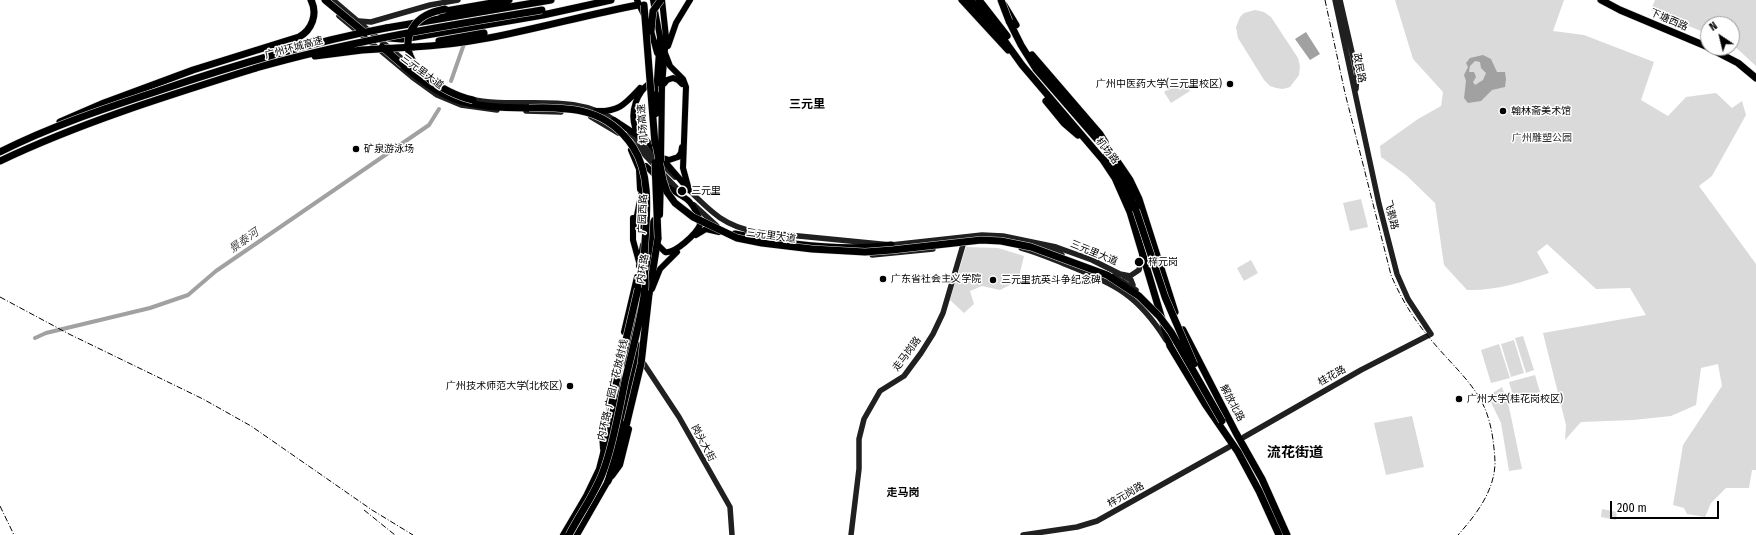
<!DOCTYPE html>
<meta charset="utf-8">
<style>
body{margin:0}
#map{position:relative;width:1756px;height:535px;overflow:hidden;background:#fff;font-family:"Fira Sans Condensed",sans-serif}
canvas{display:block}
.north{position:absolute;left:1700px;top:16px;width:40px;height:40px;box-sizing:border-box;background:#fff;border:1px solid #999;border-radius:50%;rotate:325deg;font-size:11px;font-weight:700;line-height:16px;text-align:center;color:#000}
.north::after{content:'';display:block;margin:auto;width:14px;height:18px;background:#000;clip-path:polygon(50% 0,100% 100%,50% 72%,0 100%)}
.scale{position:absolute;left:1610px;top:501px;width:109px;height:18px;box-sizing:border-box;border:2px solid #000;border-top:0;padding-left:5px;font-size:12px;line-height:14px;white-space:nowrap;color:#000;-webkit-text-stroke:3px #fff;paint-order:stroke}
</style>
<div id="map">
<canvas width="1756" height="535"></canvas>
<div class="north">N</div>
<div class="scale">200 m</div>
</div>
<script>
const c = document.querySelector('canvas').getContext('2d');
c.lineJoin = 'round';
function paint(path, color) { c.fillStyle = color; c.fill(path, 'evenodd'); }
function strokePath(path, color, width, dash) { c.strokeStyle = color; c.lineWidth = width; c.lineCap = dash ? 'butt' : 'round'; c.setLineDash(dash || []); c.stroke(path); }
function write(font, color, halo, rows, align = 'center') {
  c.font = font + ' "Fira Sans Condensed","Noto Sans SC",sans-serif'; c.lineWidth = 3; c.setLineDash([]); c.textBaseline = 'middle'; c.strokeStyle = halo; c.fillStyle = color; for (const [text, x, y, turn = 0] of rows) {
    c.save(); c.translate(x, y); c.rotate((+turn || 0) * Math.PI / 180); c.textAlign = isNaN(turn) ? turn : align; if (halo) c.strokeText(text, 0, 0); c.fillText(text, 0, 0); c.restore();
  }
}
paint(new Path2D(`
 M1395,0H1564L1553,31L1584,35L1654,62L1641,100L1668,116L1686,97L1716,93L1732,108L1742,101L1746,115L1712,176L1699,186L1756,264V470H1752L1749,488H1726L1711,503L1705,517L1687,514L1684,508L1673,505L1683,445L1722,386L1718,364L1701,368L1696,405L1671,416L1633,420L1581,422L1565,440L1566,425L1543,333L1646,315L1630,288L1596,289L1547,244L1537,252L1549,273C1522,282 1496,291 1467,290L1444,265L1435,203L1406,175L1381,157L1380,146L1418,119L1441,106L1443,92L1413,59Z
 M1655,0H1756V66L1732,44V24H1708V34L1651,10Z
 M1255,10L1264,12L1271,17L1298,58L1300,66L1299,75L1290,87L1283,89L1276,88L1270,86L1264,80L1238,38L1236,27L1240,17L1244,13Z
 M1183,80L1190,91L1171,103L1164,92Z
 M1361,199L1368,227L1350,231L1343,203Z
 M966,247L998,248L1024,256L1018,281L1000,290L982,286L970,291L974,304L964,313L950,300Z
 M1251,260L1258,273L1244,281L1237,268Z
 M1523,336L1534,370L1526,373L1515,338Z
 M1514,340L1524,373L1511,377L1501,344Z
 M1499,344L1510,378L1491,383L1481,350Z
 M1535,375L1540,392L1514,399L1509,382Z
 M1502,387L1509,407L1522,469L1509,471L1501,423L1488,396Z
 M1412,416L1424,467L1386,475L1374,423Z
 M1602,509L1617,512L1616,520L1601,517Z`), '#dadada');
paint(new Path2D(`
 M1306,32L1320,54L1310,60L1295,39Z
 M1483,55L1491,59L1497,72H1505L1506,79L1505,87L1492,90L1481,101L1468,103L1464,98L1466,81L1464,75L1468,67L1466,63L1470,58ZM1475,61L1480,62L1481,68L1486,73L1483,80L1475,85L1473,82L1476,77L1474,72H1469L1470,66Z`), '#a1a1a1');
strokePath(new Path2D(`
 M451,81L464,44
 M35,338L46,333L150,308L188,295L216,271L429,125L439,109`), '#a1a1a1', 4);
const primary = new Path2D(`
 M637,0L645,17
 M653,0L660,37L656,94
 M650,27L657,53
 M668,46L676,23L690,0
 M665,53L670,66L683,79L686,87L683,168L689,190
 M656,86L654,83H650C637,92 630,111 635,127L684,184
 M662,86L667,80L673,78L678,80L682,84
 M662,86L666,37L662,0
 M596,111C619,112 625,104 640,88
 M614,120L640,137
 M631,150L639,169L640,189
 M663,158L669,160L678,157L681,153L682,147
 M641,171L642,167L646,166L656,176
 M643,186L636,220L637,225L642,226L649,223
 M633,218V240L639,262
 M696,235L706,229L719,232
 M658,245L665,252C675,254 696,234 700,225C700,217 692,202 685,198C678,193 671,190 664,184
 M639,266L643,245
 M646,270L654,220
 M652,289L660,269L677,252
 M624,332L637,277
 M626,364L641,295
 M603,448L602,433L604,421
 M612,476L620,465L629,429
 M563,535L586,496L599,469L622,379
 M577,535L608,481L640,345`);
const highway = new Path2D(`
 M962,0L1008,50
 M970,0L994,26L1022,65L1103,160L1115,178L1130,212L1170,346L1205,404L1238,452L1259,491L1279,535
 M979,0L1007,36
 M1601,0L1620,10L1708,47
 M1004,5L1016,25
 M440,12L509,0
 M1009,21L1021,45L1036,69L1095,137L1113,155L1130,180L1139,199L1175,312
 M386,28L551,0
 M389,38L402,39L415,37L543,15L611,0
 M439,41L484,33
 M413,47C490,44 563,19 638,5
 M1709,48L1738,63L1756,78
 M1032,55L1100,134L1105,142
 M403,65C450,105 469,107 529,108
 M1046,101L1064,123L1078,135
 M60,122L104,103L193,70L299,37C312,30 318,14 311,0
 M1107,154L1125,184L1136,210
 M0,161C82,122 170,95 256,68
 M735,234C783,244 842,252 891,245
 M638,289L642,261
 M649,294L658,238
 M1183,330L1236,433L1262,479L1287,535
 M604,452L606,427L613,395
 M608,481L618,459L627,422`);
strokePath(primary, '#dbdbdb', 7);
strokePath(highway, '#dbdbdb', 8);
strokePath(new Path2D(`
 M333,0L420,74
 M1340,0L1357,74L1356,89
 M339,16L412,77L437,95L461,105L497,110
 M359,21L371,22L430,5L458,0
 M470,99C518,110 574,90 617,122
 M526,111L561,112
 M591,117L618,133
 M630,133L675,177
 M632,143L645,155L683,195
 M686,187C709,210 724,227 758,232L891,245L982,235L1003,236L1056,247L1092,260L1120,274L1130,276L1139,270L1142,256
 M694,205L717,226
 M1043,247L1062,255
 M1021,248C1037,252 1052,259 1067,265C1115,284 1138,295 1166,340
 M872,255L933,249
 M1124,276L1131,280L1133,285L1130,290
 M644,364L679,417L730,507L732,535
 M1244,437L1361,370L1431,334L1408,299L1397,274L1379,204L1335,0
 M851,535L859,469V439L864,419L880,391L904,376L921,353L933,334L943,313L963,245
 M1023,535L1077,527L1097,521L1229,447`), '#202020', 5.5);
strokePath(primary, '#000', 6);
strokePath(highway, '#000', 7);
strokePath(new Path2D(`
 M1325,0L1345,93L1391,275C1404,305 1417,324 1438,348C1452,364 1468,379 1479,397C1487,410 1491,425 1493,440C1494,448 1495,456 1495,464C1494,492 1475,516 1458,535
 M0,297L69,334L203,399L251,426L372,510L413,535
 M0,506L14,535
 M364,510L395,535`), '#000', 1, [6, 2, 1, 2]);
const primaryBridge = new Path2D(`
 M656,114V94
 M661,161L662,86
 M660,215L661,176`);
const highwayBridge = new Path2D(`
 M325,0L365,33
 M1001,0L1009,21
 M644,5L655,144
 M445,9C431,12 419,16 412,29C393,64 445,94 473,100
 M651,31L653,11L661,0
 M382,47L403,65
 M315,56L362,50L413,47
 M256,68C349,41 446,26 542,10
 M529,108C571,107 607,108 633,147C654,179 645,225 644,262C644,271 646,280 645,289C641,320 632,351 625,381C619,410 614,441 604,469C596,493 580,513 569,535
 M655,140L663,180L667,192L675,203L693,217L737,238L762,243L812,249L865,252L892,250L981,240L1001,241L1031,247L1107,275L1139,296L1159,316L1171,332L1222,421
 M0,152C49,127 103,109 155,92C231,66 307,43 386,28
 M655,163L658,238
 M1136,210L1165,297L1194,364
 M613,395L638,289
 M627,422L641,364L649,294`);
strokePath(primaryBridge, '#dbdbdb', 7, []);
strokePath(highwayBridge, '#dbdbdb', 8, []);
strokePath(new Path2D(`
 M1114,276L1136,290`), '#202020', 5.5);
strokePath(primaryBridge, '#000', 6);
strokePath(highwayBridge, '#000', 7);
for (const [x, y, r, color] of [
 [1230,84,4,"#000"],
 [1503,111,4,"#000"],
 [356,149,4,"#000"],
 [682,191,5,"#000"],
 [1139,262,5,"#000"],
 [883,279,4,"#000"],
 [993,280,4,"#000"],
 [570,386,4,"#000"],
 [1459,399,4,"#000"]
]) { const dot = new Path2D(); dot.arc(x, y, r, 0, 2 * Math.PI); c.fillStyle = color; c.fill(dot); strokePath(dot, '#fff', 1.5); }
write('10px', '#000', '#fff', [
 ["下塘西路",1669,20,23],
 ["广州环城高速",294,48,-15],
 ["政民路",1359,68,79],
 ["三元里大道",422,72,37],
 ["机场高速",643,124,-94],
 ["机场路",1107,151,51],
 ["广园西路",643,214,-87],
 ["飞鹅路",1391,215,76],
 ["三元里大道",771,236,8],
 ["三元里大道",1094,253,22],
 ["内环路",643,269,-80],
 ["走马岗路",907,354,-53],
 ["桂花路",1332,376,-29],
 ["内环路-广园广花放射线",613,390,-77],
 ["解放北路",1232,403,62],
 ["岗头大街",703,443,62],
 ["梓元岗路",1126,495,-29]
]);
write('10px', '#000', '#fff', [
 ["广州中医药大学(三元里校区)",1222,84,"right"],
 ["翰林斋美术馆",1511,111],
 ["矿泉游泳场",364,149],
 ["三元里",691,191],
 ["梓元岗",1148,262],
 ["广东省社会主义学院",891,279],
 ["三元里抗英斗争纪念碑",1001,280],
 ["广州技术师范大学(北校区)",562,386,"right"],
 ["广州大学(桂花岗校区)",1467,399]
], 'left');
write('10px', '#313131', '#fff', [
 ["广州雕塑公园",1542,138]
]);
write('italic 11px', '#424242', '#fff', [
 ["景泰河",244,241,-35]
]);
write('bold 11px', '#000', '#fff', [
 ["走马岗",903,493]
]);
write('bold 12px', '#000', '#fff', [
 ["三元里",807,105]
]);
write('bold 14px', '#000', '#fff', [
 ["流花街道",1295,453]
]);
</script>
